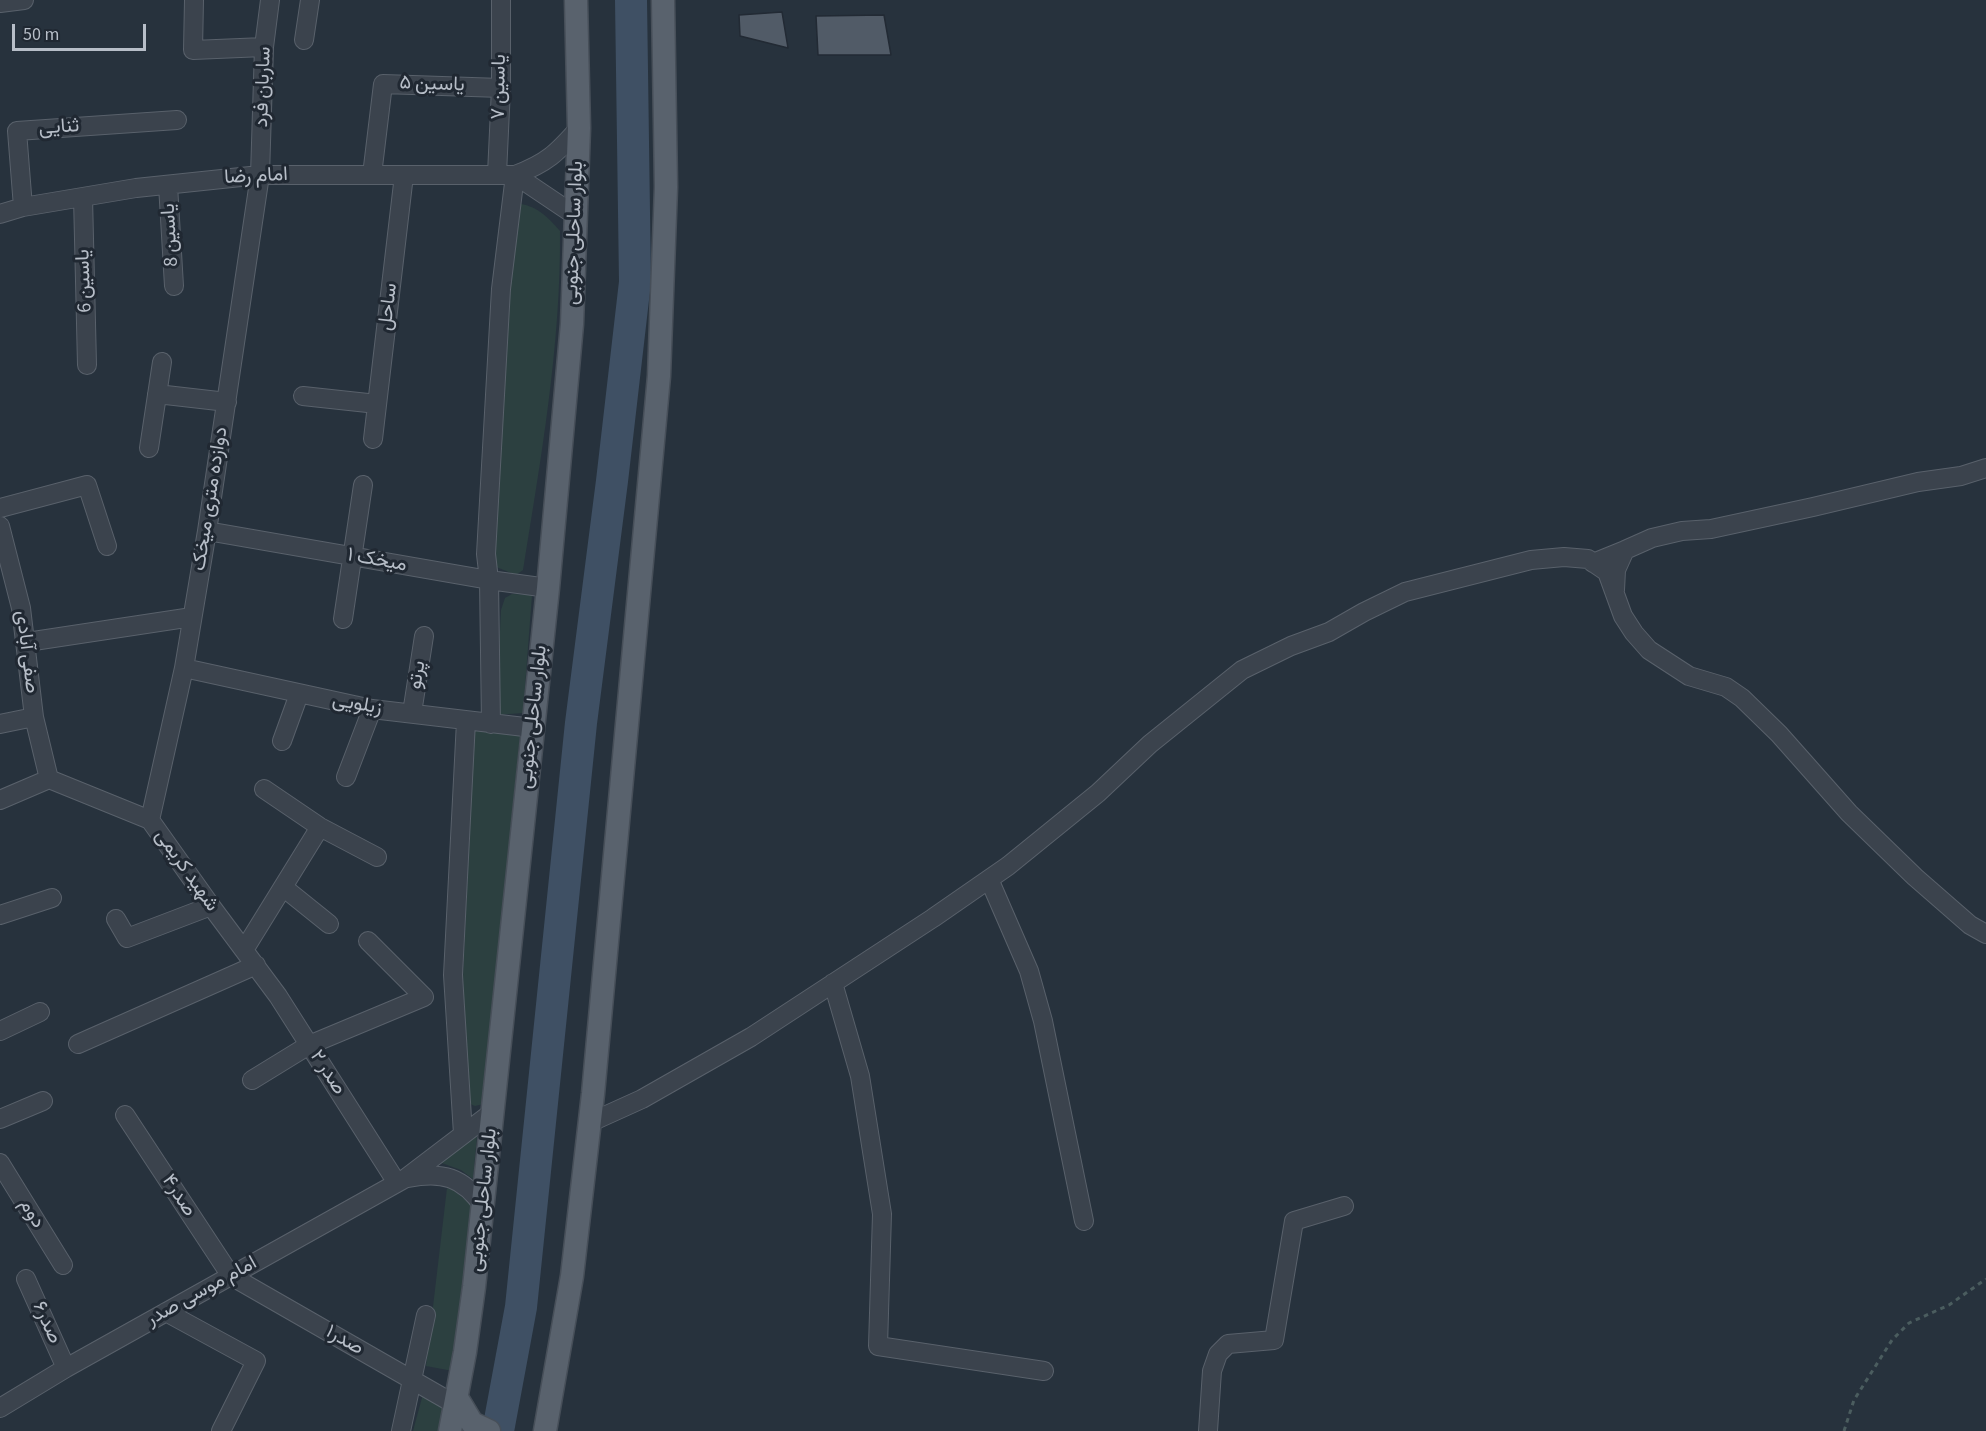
<!DOCTYPE html>
<meta charset="utf-8">
<style>
body{margin:0}
#map{position:relative;width:1986px;height:1431px;overflow:hidden;background:#27323d;font-family:"Source Sans 3",sans-serif}
canvas{display:block}
.scale{position:absolute;left:12px;top:24px;width:134px;height:27px;box-sizing:border-box;border:3px solid #b7bec8;border-top:0;padding-left:8px;font-size:18px;line-height:21px;white-space:nowrap;color:#b7bec8;-webkit-text-stroke:4px #202832;paint-order:stroke}
</style>
<div id="map">
<canvas width="1986" height="1431"></canvas>
<div class="scale">50 m</div>
</div>
<script>
const c = document.querySelector('canvas').getContext('2d');
c.lineJoin = 'round';
function paint(path, color) { c.fillStyle = color; c.fill(path, 'evenodd'); }
function strokePath(path, color, width, dash) { c.strokeStyle = color; c.lineWidth = width; c.lineCap = dash ? 'butt' : 'round'; c.setLineDash(dash || []); c.stroke(path); }
function write(font, color, halo, rows, align = 'center') {
  c.font = font + ' "Source Sans 3",Vazirmatn,sans-serif'; c.lineWidth = 6; c.setLineDash([]); c.textBaseline = 'middle'; c.strokeStyle = halo; c.fillStyle = color; for (const [text, x, y, turn = 0] of rows) {
    c.save(); c.translate(x, y); c.rotate((+turn || 0) * Math.PI / 180); c.textAlign = isNaN(turn) ? turn : align; if (halo) c.strokeText(text, 0, 0); c.fillText(text, 0, 0); c.restore();
  }
}
paint(new Path2D(`
 M516,203C537,206 546,215 560,231C561,345 541,458 523,570L516,575L489,564L504,388Z
 M512,594L532,595L523,713L496,715L501,610L505,598Z
 M474,730L520,736L483,1104L475,1106L468,1103L463,977Z
 M477,1136L473,1179L461,1170L439,1162Z
 M447,1188L453,1190L472,1205L453,1371L426,1366Z
 M426,1383L450,1394L440,1431H413Z`), '#2c4040');
strokePath(new Path2D(`
 M498,1431L521,1307L581,723L612,481L635,282L631,0`), '#3f5064', 32);
const building = new Path2D(`
 M782,12L788,48L740,36L739,15Z
 M884,15L891,55H818L816,16Z`);
paint(building, '#515b67');
strokePath(building, '#222a34', 1.5);
const minor = new Path2D(`
 M194,0L193,50L264,47
 M0,3L24,0
 M304,40L310,0
 M497,174L501,88V0
 M372,175L383,84L501,88
 M515,175L576,216
 M168,185L174,286
 M83,197L87,365
 M23,207L17,131L177,120
 M0,214L23,207L136,188L260,175H515C547,163 557,153 579,128
 M157,394L227,402
 M303,396L377,404
 M373,439L404,175
 M149,448L162,362
 M0,508L87,485L107,546
 M0,526L21,608L34,717L49,779
 M207,531L489,580L548,588
 M1625,550L1652,538L1682,531L1711,529L1813,507L1918,482L1961,476L1986,468
 M1593,563L1625,550L1616,570L1615,590
 M343,619L363,485
 M27,642L192,617
 M184,668L372,709L533,728
 M412,713L424,636
 M0,724L34,717
 M491,724L489,580L486,554L501,289L515,175
 M282,741L299,694
 M346,777L372,709
 M264,789L320,827L377,857
 M0,800L49,779L150,820L211,906L278,996L397,1183
 M150,820L184,668L207,531L260,175L264,47L270,0
 M989,879L1029,971L1043,1021L1084,1221
 M283,887L329,924
 M0,915L52,898
 M116,919L127,938L211,906
 M244,950L320,827
 M833,983L860,1076L882,1214L878,1346L1044,1371
 M0,1031L40,1012
 M78,1044L256,965
 M252,1080L309,1045L424,997L368,941
 M125,1115L231,1276L456,1405
 M0,1119L43,1101
 M589,1123L642,1099L751,1037L933,918L1008,866L1098,793L1150,744L1242,670L1291,646L1329,632L1364,612L1405,592L1531,560L1564,557L1588,559L1607,572L1623,616L1634,633L1649,650L1689,676L1726,687L1742,698L1779,734L1849,813L1915,877L1970,925L1986,934
 M463,1134L453,975L466,721
 M0,1163L63,1265
 M408,1178C442,1171 463,1177 483,1206
 M26,1279L66,1368
 M166,1312L256,1361L221,1431
 M0,1408L66,1368L406,1178L494,1111
 M401,1431L426,1315
 M1208,1431L1212,1371L1218,1354L1228,1344L1274,1340L1294,1221L1344,1206`);
const major = new Path2D(`
 M457,1398L472,1423L489,1431
 M450,1431L465,1352L474,1287L548,588L572,324L579,128L576,0
 M545,1431L572,1276L593,1094L659,376L666,187L663,0`);
strokePath(minor, '#59616b', 20);
strokePath(major, '#474f59', 25);
strokePath(new Path2D(`
 M1844,1431L1854,1400L1892,1340L1909,1323L1949,1305L1986,1279`), '#4b5d5f', 3, [4.5, 4.5]);
strokePath(minor, '#3b434d', 18);
strokePath(major, '#59626d', 22);
write('20px', '#b7bec8', '#202832', [
 ["یاسین ۵",432,85,2],
 ["ساربان فرد",264,87,-88],
 ["یاسین ۷",500,87,-89],
 ["ثنایی",59,128,-4],
 ["امام رضا",256,177,-3],
 ["بلوار ساحلی جنوبی",575,233,-88],
 ["یاسین 8",171,235,-93],
 ["یاسین 6",85,281,-92],
 ["ساحل",389,307,-83],
 ["دوازده متری میخک",211,499,-81],
 ["میخک ۱",377,561,10],
 ["صفی آبادی",26,652,83],
 ["پرتو",418,675,-81],
 ["زیلویی",357,705,10],
 ["بلوار ساحلی جنوبی",534,717,-84],
 ["شهید کریمی",186,871,55],
 ["صدر ۲",327,1073,57],
 ["صدر۴",178,1196,57],
 ["بلوار ساحلی جنوبی",484,1200,-84],
 ["دوم",31,1214,59],
 ["امام موسی صدر",202,1292,-29],
 ["صدر۶",46,1323,66],
 ["صدر۱",344,1341,30]
]);
</script>
